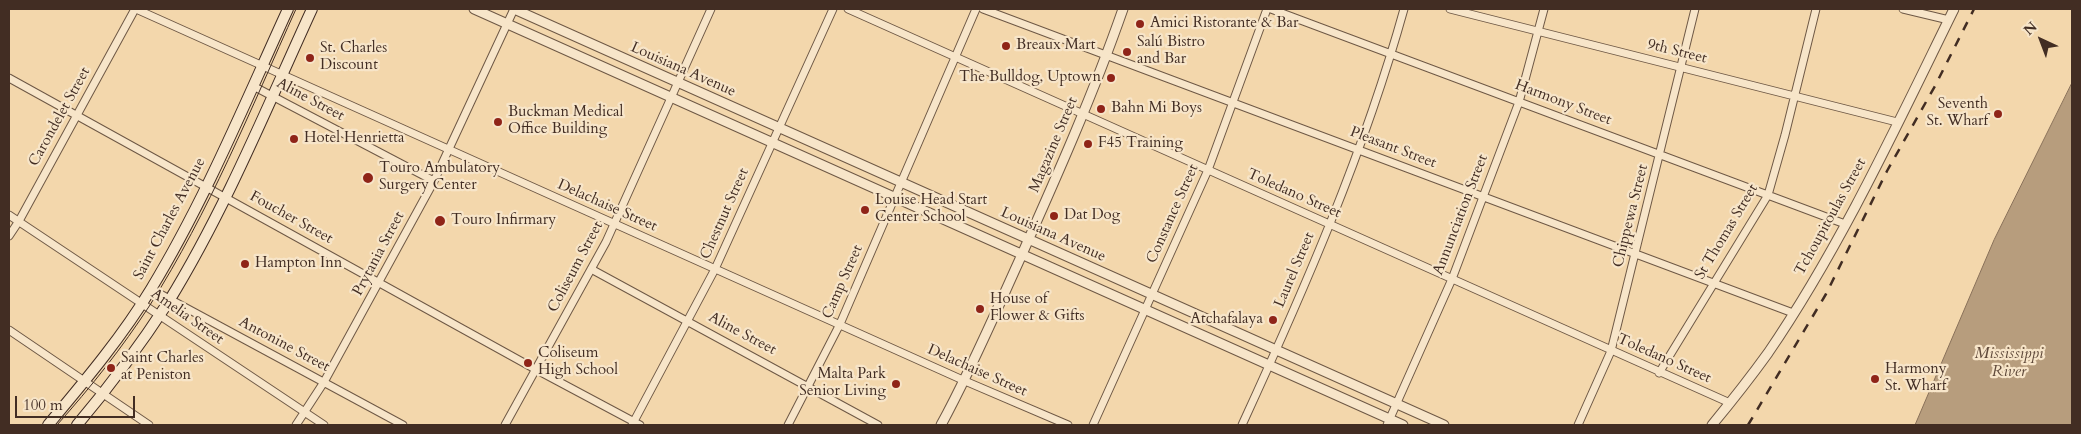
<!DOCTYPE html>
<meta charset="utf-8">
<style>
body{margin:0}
#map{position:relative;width:2081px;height:434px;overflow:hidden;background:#f3d7ac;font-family:Cardo,serif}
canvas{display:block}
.frame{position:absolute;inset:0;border:10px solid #422d23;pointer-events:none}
.north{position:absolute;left:2016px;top:15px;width:50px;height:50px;-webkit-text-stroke:4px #f7e5c9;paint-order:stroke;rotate:317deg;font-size:14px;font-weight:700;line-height:20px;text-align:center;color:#422d23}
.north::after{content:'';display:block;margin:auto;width:18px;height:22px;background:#422d23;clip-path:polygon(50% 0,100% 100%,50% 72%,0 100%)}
.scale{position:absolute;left:15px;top:396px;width:120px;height:22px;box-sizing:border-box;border:2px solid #422d23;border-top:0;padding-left:6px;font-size:15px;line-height:18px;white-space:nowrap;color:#422d23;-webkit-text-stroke:4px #f7e5c9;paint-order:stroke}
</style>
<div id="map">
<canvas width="2081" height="434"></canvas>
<div class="frame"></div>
<div class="north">N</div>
<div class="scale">100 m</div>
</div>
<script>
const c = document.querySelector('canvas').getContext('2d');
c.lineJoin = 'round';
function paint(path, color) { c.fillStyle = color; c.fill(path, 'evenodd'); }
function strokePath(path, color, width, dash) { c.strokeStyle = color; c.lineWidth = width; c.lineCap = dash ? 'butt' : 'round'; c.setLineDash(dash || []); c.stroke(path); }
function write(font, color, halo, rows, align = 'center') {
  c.font = font + ' Cardo,serif'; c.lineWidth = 4.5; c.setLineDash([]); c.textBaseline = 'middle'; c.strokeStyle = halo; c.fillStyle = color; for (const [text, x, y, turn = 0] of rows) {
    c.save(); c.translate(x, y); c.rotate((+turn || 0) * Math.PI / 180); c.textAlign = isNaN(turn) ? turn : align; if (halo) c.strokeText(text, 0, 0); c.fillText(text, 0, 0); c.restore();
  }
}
const water = new Path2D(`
 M2072,83V425H1915L1994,240Z`);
paint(water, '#b79d7d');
strokePath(water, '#887059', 1);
const minor = new Path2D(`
 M136,9L965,381L1068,425
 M848,9L1730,403
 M983,9L1793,313
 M1271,9L1845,224
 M1450,9L1897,122
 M1903,9L1949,20
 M9,78L535,369L640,425
 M253,86L434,181
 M9,215L324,425
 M9,236L19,221L135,9
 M591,269L878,425
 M151,289L403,425
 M9,330L149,425
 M1659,373L1768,195L1785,135L1816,9
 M296,425L324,382L434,181L514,9
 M505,425L606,242L711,9
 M632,425L715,269L833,9
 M788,425L840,324L976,9
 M1093,425L1208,170L1267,9
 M1242,425C1304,290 1364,153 1404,9
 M1387,425L1452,279L1483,197L1519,102L1544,9
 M1578,425L1611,351L1695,9`);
const tertiary = new Path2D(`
 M474,9L1403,425
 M514,9L1444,425
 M941,425C970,372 994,316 1019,261C1056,178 1093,95 1123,9
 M1712,425C1731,402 1750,378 1768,353C1841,246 1897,125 1954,9`);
const secondary = new Path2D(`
 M48,425C84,382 122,337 151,289C205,200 245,103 288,9
 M77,425C110,386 141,344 169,301C226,208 267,107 312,9`);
strokePath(minor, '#6e5845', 9);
strokePath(tertiary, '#6e5845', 11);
strokePath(secondary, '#422d23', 12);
strokePath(minor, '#f7e5c9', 7);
strokePath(tertiary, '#f7e5c9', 9);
strokePath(secondary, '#f7e5c9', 10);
strokePath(new Path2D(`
 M57,425C91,387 122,348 150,305C209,212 251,109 296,9`), '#422d23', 1);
strokePath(new Path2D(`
 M1748,425L1826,294L1887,171L1935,86L1974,9`), '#422d23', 2.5, [9, 9]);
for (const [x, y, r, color] of [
 [1140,24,5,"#8f2418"],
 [1006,46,5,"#8f2418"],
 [1127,52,5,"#8f2418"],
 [310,58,5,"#8f2418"],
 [1111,78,5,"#8f2418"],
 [1101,109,5,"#8f2418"],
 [1998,114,5,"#8f2418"],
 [498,122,5,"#8f2418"],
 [294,139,5,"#8f2418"],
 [1088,144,5,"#8f2418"],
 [368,178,6,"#8f2418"],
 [865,210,5,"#8f2418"],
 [1054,216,5,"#8f2418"],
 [440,221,6,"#8f2418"],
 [245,264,5,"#8f2418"],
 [980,309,5,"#8f2418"],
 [1273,320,5,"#8f2418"],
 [528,363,5,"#8f2418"],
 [111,368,5,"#8f2418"],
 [1875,379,5,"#8f2418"],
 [896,384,5,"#8f2418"]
]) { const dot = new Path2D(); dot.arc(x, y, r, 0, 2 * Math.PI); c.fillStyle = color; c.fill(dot); strokePath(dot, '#f7e5c9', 2); }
write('15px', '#422d23', '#f7e5c9', [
 ["Amici Ristorante & Bar",1150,24],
 ["Salú Bistro",1137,43],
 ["and Bar",1137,60],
 ["Breaux Mart",1016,46],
 ["St. Charles",320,49],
 ["Discount",320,66],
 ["The Bulldog, Uptown",1101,78,"right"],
 ["Seventh",1988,105,"right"],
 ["St. Wharf",1988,122,"right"],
 ["Bahn Mi Boys",1111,109],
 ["Buckman Medical",508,113],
 ["Office Building",508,130],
 ["Hotel Henrietta",304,139],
 ["F45 Training",1098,144],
 ["Touro Ambulatory",379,169],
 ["Surgery Center",379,186],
 ["Louise Head Start",875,201],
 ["Center School",875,218],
 ["Dat Dog",1064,216],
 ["Touro Infirmary",451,221],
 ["Hampton Inn",255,264],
 ["House of",990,300],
 ["Flower & Gifts",990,317],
 ["Atchafalaya",1263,320,"right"],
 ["Coliseum",538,354],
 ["High School",538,371],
 ["Saint Charles",121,359],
 ["at Peniston",121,376],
 ["Harmony",1885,370],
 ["St. Wharf",1885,387],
 ["Malta Park",886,375,"right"],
 ["Senior Living",886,392,"right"]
], 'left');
write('15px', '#422d23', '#f7e5c9', [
 ["9th Street",1677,52,14],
 ["Louisiana Avenue",683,70,24],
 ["Aline Street",310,100,28],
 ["Harmony Street",1563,103,21],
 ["Carondelet Street",60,117,-61],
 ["Magazine Street",1054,145,-67],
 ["Pleasant Street",1393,148,21],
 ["Toledano Street",1294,194,24],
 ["Delachaise Street",607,206,24],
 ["Chestnut Street",725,214,-66],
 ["Constance Street",1173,214,-66],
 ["Annunciation Street",1461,215,-69],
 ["Chippewa Street",1631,216,-76],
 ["Tchoupitoulas Street",1831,217,-61],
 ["Foucher Street",291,218,29],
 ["Saint Charles Avenue",170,219,-62],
 ["St Thomas Street",1727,232,-59],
 ["Louisiana Avenue",1053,235,24],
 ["Prytania Street",379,254,-62],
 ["Coliseum Street",576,267,-62],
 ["Laurel Street",1295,270,-67],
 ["Camp Street",843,282,-66],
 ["Amelia Street",187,317,35],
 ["Aline Street",742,334,28],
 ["Antonine Street",284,345,28],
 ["Toledano Street",1664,359,24],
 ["Delachaise Street",977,371,24]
]);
write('italic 16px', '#5f493a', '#f7e5c9', [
 ["Mississippi",2009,354],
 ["River",2009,372]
]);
</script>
